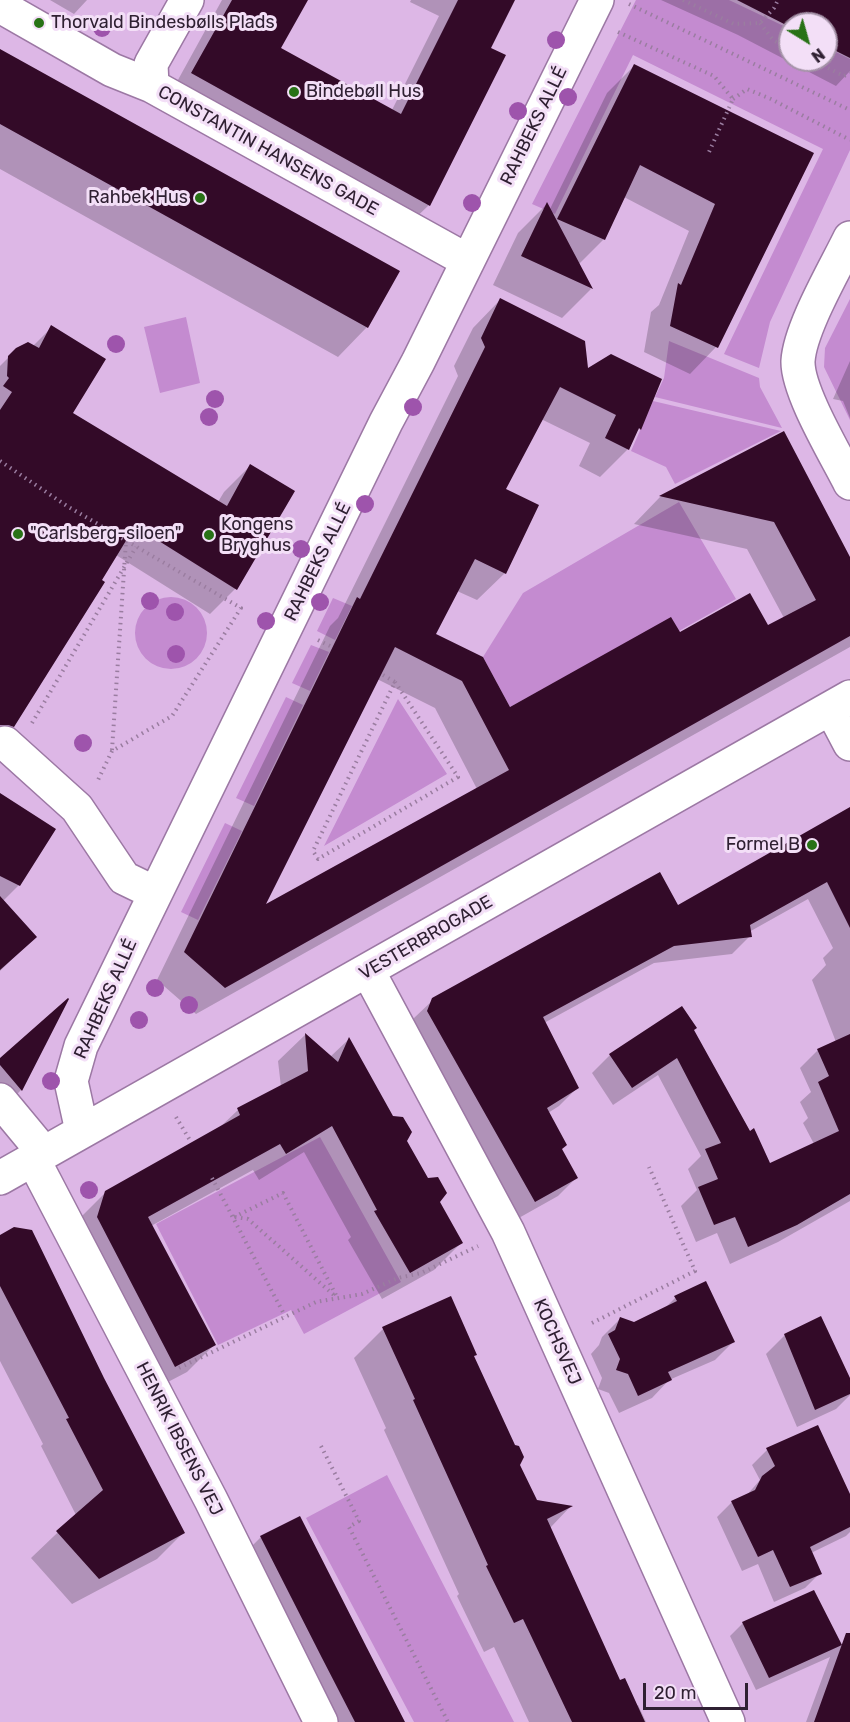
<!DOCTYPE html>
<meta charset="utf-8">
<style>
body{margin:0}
#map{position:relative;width:850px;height:1722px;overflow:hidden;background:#ddb7e6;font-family:Rubik,sans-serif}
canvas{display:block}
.north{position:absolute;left:778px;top:12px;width:60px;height:60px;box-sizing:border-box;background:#f3dff7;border:2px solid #a593a8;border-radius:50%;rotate:143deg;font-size:16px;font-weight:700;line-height:24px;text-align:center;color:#2f2032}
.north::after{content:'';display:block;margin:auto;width:21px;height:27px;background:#287216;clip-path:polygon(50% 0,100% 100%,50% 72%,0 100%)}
.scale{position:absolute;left:643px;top:1683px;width:105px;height:27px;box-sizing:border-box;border:3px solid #2f2032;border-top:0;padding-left:8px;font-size:18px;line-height:21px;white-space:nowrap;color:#2f2032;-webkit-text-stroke:4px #f3dff7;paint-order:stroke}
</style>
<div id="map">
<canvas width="850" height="1722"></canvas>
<div class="north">N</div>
<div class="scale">20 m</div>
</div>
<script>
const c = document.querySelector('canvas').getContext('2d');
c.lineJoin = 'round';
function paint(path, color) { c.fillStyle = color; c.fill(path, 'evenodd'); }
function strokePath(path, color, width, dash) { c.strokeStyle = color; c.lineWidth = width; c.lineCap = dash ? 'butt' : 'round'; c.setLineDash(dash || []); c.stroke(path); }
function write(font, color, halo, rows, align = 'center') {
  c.font = font + ' Rubik,sans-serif'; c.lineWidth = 6; c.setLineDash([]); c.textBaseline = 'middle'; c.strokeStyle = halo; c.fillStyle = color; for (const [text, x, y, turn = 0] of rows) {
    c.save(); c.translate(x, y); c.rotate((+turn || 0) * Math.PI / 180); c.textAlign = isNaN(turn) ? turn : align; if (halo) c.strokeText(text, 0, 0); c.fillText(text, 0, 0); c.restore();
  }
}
paint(new Path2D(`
 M636,0H729L790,29V60H826V47L850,59V150L770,322L759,368L724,354L823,149L633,55L555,214L532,204Z
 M850,299V420L824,367L825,348Z
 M186,317L200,383L160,393L144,327Z
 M669,341L759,378L760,387L782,428L655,397L664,378Z
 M653,401L781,431L675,484L666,467L631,451Z
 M679,502L736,599L679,631L671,618L510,707L483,657L523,593Z
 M135 633a36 36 0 1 1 72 0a36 36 0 1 1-72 0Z
 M333,598L352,606L335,640L317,631Z
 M311,645L329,652L310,691L292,683Z
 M286,697L303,705L254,806L236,798Z
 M398,699L447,774L324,846Z
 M225,823L242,831L198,920L181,912Z
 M320,1137L401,1282L304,1334L291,1310L218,1345L156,1224Z
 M387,1475L514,1722H414L306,1518Z`), '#c48bd0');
paint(new Path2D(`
 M50,0H87L74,14Z
 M222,0H306L279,48L392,110L439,16L410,2L411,0H514L489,48L429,205L404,229L168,98Z
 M661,0H850V71L836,86L738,35ZM790,24H826V60H790Z
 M0,51L367,327L338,357L0,169Z
 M634,66L812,154L716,347L690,374L644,352L651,312L659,305L689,231L624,197L604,239L578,265L591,289L562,318L493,285L518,233L547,204L550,209L607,93Z
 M500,300L586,371L660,380L639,429L635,433L628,449L600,477L579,466L590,443L541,419L504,490L505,573L477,600L457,591L434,634L509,709L679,634L768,627L784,618L747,549L634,524L660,497L783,433L850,560V647L196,1014L157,980L330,626L338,618L458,376L454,366L473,328ZM377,679L435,708L477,789L263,908Z
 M52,327L71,413L218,502L224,492L250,466L235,589L210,614L116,555L13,726L0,739V366L17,349L33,346Z
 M850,361V418L843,401L833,399Z
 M0,795L19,885L3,901L35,937L0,971Z
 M850,818V1201L778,1242L730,1264L717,1233L696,1242L681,1206L697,1190L688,1169L701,1156L658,1075L613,1105L592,1073L610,1055L693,1030L769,1165L814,1144L803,1123L808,1118L800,1102L811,1092L800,1068L818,1050L836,1042L812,980L826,965L823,958L833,948L808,899L749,932L750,936L732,954L654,963L544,1023L577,1088L559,1106L548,1113L560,1150L576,1178L558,1196L517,1219L410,1030L414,1018L433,1000L677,907Z
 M63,1004L21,1090L0,1112V1060Z
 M305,1035L330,1057L349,1039L461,1243L434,1270L382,1299L348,1240L351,1237L304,1152L259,1180L253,1170L151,1226L214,1345L187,1372L147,1393L78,1220L106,1192L219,1128L238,1110L281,1087L278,1061Z
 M0,1236L102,1379L183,1533L157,1559L72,1604L31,1558L76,1515L41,1446L43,1444L0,1361Z
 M675,1298L733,1342L715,1360L669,1380L652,1398L619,1413L609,1393L598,1389L602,1378L591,1354L599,1345L602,1337L620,1319L634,1323L664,1309Z
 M383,1329L473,1357L519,1465L536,1501L570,1507L550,1528L620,1682L636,1706L638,1705L646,1722H529L494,1647L484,1652L457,1596L459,1594L384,1430L386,1428L354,1358Z
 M785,1335L850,1381V1395L836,1409L797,1427L766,1354Z
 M767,1450L850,1498V1532L846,1536L811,1553L820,1573L805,1588L774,1602L758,1564L742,1571L717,1517L732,1502L746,1496L760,1480L752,1465Z
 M261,1537L403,1722H331L245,1553Z
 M813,1592L840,1646L850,1640V1722H806L830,1657L756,1690L730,1636L743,1623Z`), '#0003');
paint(new Path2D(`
 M232,0H308L281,48L401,114L458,0H515L491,48L506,55L430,206L191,73Z
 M737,0H850V58L826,46V24H790V27Z
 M0,49L400,271L368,328L0,124Z
 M634,64L814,153L718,348L670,326L678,283L681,285L715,204L640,165L605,240L557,219Z
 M547,202L593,289L521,256Z
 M500,298L585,341L588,368L611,354L662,379L641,430L639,428L629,450L605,438L616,415L560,387L506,489L539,505L506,574L475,559L436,634L483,657L510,707L671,617L680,632L750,593L768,625L816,600L774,522L659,496L784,431L850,557V636L225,988L184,952L357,597L360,599L485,347L481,338ZM395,647L462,681L509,770L266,904Z
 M51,325L106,359L73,413L227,506L250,464L295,491L237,590L135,526L102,580L105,582L14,727L8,725H0V410L12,392L3,386L9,378L7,376L8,356L16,348L28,342L39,348Z
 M0,793L56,829L20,886L0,876Z
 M850,807V928L827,882L750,925L752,937L674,946L543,1017L579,1088L547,1108L567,1145L562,1149L578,1178L535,1202L427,1011L432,998L660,872L678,905Z
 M0,896L37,937L0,970Z
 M68,998L69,999L22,1091L0,1065V1058Z
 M682,1006L697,1028L694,1030L750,1131L754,1128L770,1163L839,1131L818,1082L829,1076L817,1049L850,1034V1194L797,1225L748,1247L735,1217L714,1225L698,1187L718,1179L705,1149L721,1143L677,1058L632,1088L609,1054Z
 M305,1033L338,1062L349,1037L393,1116L403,1117L412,1132L407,1141L428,1178L438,1177L447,1193L440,1202L463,1243L410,1273L374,1211L377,1210L332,1126L286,1154L280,1144L148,1217L216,1345L175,1367L97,1217L105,1191L240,1115L237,1108L308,1071Z
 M14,1227L32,1230L104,1378L185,1533L99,1579L56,1531L103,1490L66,1419L69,1418L0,1286V1235Z
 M706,1281L735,1342L668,1372L672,1380L638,1396L628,1374L616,1370L620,1359L608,1334L615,1330L620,1317L634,1322L677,1301L674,1296Z
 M451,1296L477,1355L474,1356L515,1445L519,1446L524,1457L520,1465L537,1500L573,1506L547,1519L620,1680L625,1678L645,1722H572L523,1619L514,1623L486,1566L488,1565L413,1400L415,1399L382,1327Z
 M821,1316L850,1378V1394L815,1410L784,1334Z
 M818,1425L850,1494V1527L810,1547L822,1574L790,1587L773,1550L758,1557L731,1501L755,1490L762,1476L775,1466L766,1448Z
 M300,1516L367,1648L405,1722H355L322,1658L260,1536Z
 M814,1590L842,1645L769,1678L742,1622Z
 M846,1633H850V1722H814Z`), '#330a28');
const minor = new Path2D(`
 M187,0L151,64L152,86L468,261
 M0,6L112,70L152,86
 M850,238C835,269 800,328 798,361C797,391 836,455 850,483
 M831,708L850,744
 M5,743L77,808L124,878L155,893
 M368,971L508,1232L728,1722
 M0,1100L44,1153
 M82,1131L71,1081L81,1046L386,422L418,362L597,0
 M33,1159L211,1500L321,1722
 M0,1178L850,697`);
strokePath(minor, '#9c78a4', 36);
strokePath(new Path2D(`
 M683,0L734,24L760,23L774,8L778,0
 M629,4L850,110
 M760,23L773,40L790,49
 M618,32L714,76L733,99L709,152
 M812,60L844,76L850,73
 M733,99L747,89L771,99L850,140
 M0,461L67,506L241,608L172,716L112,751L98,780
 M318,640L332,647
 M383,675L395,682L313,851L318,859L458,777L395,682
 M32,723L136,547
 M112,750L126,541L127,542
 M176,1117L191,1142
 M212,1178L285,1316
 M234,1217L283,1193L338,1299
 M235,1217L248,1219L336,1297
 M592,1323L695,1271L649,1167
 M179,1368L316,1302L362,1294L398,1278L421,1273L478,1246
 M321,1446L359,1521L349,1527L448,1722`), '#9a7da0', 4, [1.5, 4.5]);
strokePath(minor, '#fff', 33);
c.fillStyle = '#9e54ac';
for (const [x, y] of [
 [102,28],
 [556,40],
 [568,97],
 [518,111],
 [472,203],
 [116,344],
 [215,399],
 [413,407],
 [209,417],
 [365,504],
 [301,549],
 [150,601],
 [320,602],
 [175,612],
 [266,621],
 [176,654],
 [83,743],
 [155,988],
 [189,1005],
 [139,1020],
 [51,1081],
 [89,1190]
]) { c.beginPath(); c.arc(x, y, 9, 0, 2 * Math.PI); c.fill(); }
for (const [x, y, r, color] of [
 [39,23,6,"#287216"],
 [294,92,6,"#287216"],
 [200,198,6,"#287216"],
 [18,534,6,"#287216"],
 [209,535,6,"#287216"],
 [812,845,6,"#287216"]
]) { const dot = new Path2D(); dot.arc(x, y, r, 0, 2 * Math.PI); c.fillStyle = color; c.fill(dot); strokePath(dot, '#f3dff7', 2); }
write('18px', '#2f2032', '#f3dff7', [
 ["Thorvald Bindesbølls Plads",51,23],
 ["Bindebøll Hus",306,92],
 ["Rahbek Hus",188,198,"right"],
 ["Kongens",221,525],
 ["Bryghus",221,546],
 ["\"Carlsberg-siloen\"",30,534],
 ["Formel B",800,845,"right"]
], 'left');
write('18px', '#2f2032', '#f3dff7', [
 ["RAHBEKS ALLÉ",534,126,-64],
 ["CONSTANTIN HANSENS GADE",268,151,29],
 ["RAHBEKS ALLÉ",318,562,-64],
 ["VESTERBROGADE",426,938,-30],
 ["RAHBEKS ALLÉ",106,999,-66],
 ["KOCHSVEJ",557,1342,66],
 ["HENRIK IBSENS VEJ",179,1439,63]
]);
</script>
